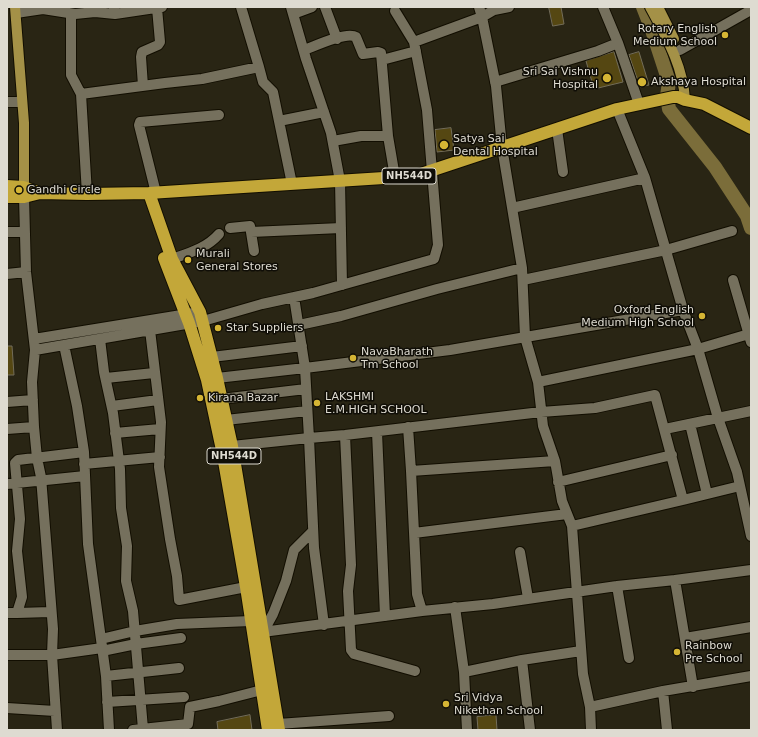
<!DOCTYPE html>
<style>
body{margin:0}
#map{position:relative;width:758px;height:737px;overflow:hidden;background:#292514;font-family:"DejaVu Sans",sans-serif}
canvas{display:block}
.frame{position:absolute;inset:0;border:8px solid #dedbd1;pointer-events:none}
</style>
<div id="map">
<canvas width="758" height="737"></canvas>
<div class="frame"></div>
</div>
<script>
const c = document.querySelector('canvas').getContext('2d');
c.lineJoin = 'round';
function strokePath(path, color, width, dash) { c.strokeStyle = color; c.lineWidth = width; c.lineCap = dash ? 'butt' : 'round'; c.setLineDash(dash || []); c.stroke(path); }
function paint(path, color) { c.fillStyle = color; c.fill(path, 'evenodd'); }
function write(font, color, halo, rows, align = 'center') {
  c.font = font + ' "DejaVu Sans",sans-serif'; c.lineWidth = 3; c.setLineDash([]); c.textBaseline = 'middle'; c.strokeStyle = halo; c.fillStyle = color; for (const [text, x, y, turn = 0] of rows) {
    c.save(); c.translate(x, y); c.rotate((+turn || 0) * Math.PI / 180); c.textAlign = isNaN(turn) ? turn : align; if (halo) c.strokeText(text, 0, 0); c.fillText(text, 0, 0); c.restore();
  }
}
strokePath(new Path2D(`
 M643,7L652,30L669,82L667,96L669,109L715,167L747,216L751,228`), '#7b6d3a', 14);
const building = new Path2D(`
 M549,7H561L564,24L553,26Z
 M614,52L623,82L594,89L586,61Z
 M639,52L649,85L640,87L629,55Z
 M451,128L454,150L437,152L435,130Z
 M7,346H12L14,375H7Z
 M250,715L252,730H218L217,722Z
 M496,715L497,730H478L477,717Z`);
paint(building, '#554712');
strokePath(building, '#736d5a', 1);
const minor = new Path2D(`
 M114,7L115,14L162,7
 M241,7L259,67
 M291,7L306,59L331,133L340,181L342,285
 M325,7L337,39
 M509,7L494,10L482,17L496,86L502,147L522,268L525,337L538,382L543,426L555,461L562,501L572,526L583,674L590,707L591,730
 M395,11L414,42L482,17L479,7
 M16,13L43,9L75,14L95,12L115,14
 M71,14V75L81,94
 M293,14L312,7
 M618,43L639,104
 M304,50C315,46 347,31 356,37L363,54L378,52L381,53L388,136
 M680,50L751,10
 M382,60L416,51
 M495,82L598,51L618,43L603,7
 M143,86L141,57L142,52L158,45L160,42L157,8
 M7,102H22
 M617,109L645,178L683,310L698,349L718,418L737,472L751,536
 M279,121L324,112
 M557,129L563,172
 M333,141L361,136H388L395,177
 M156,193L139,125L140,122L219,115
 M87,194L81,94L165,83L202,79L259,67L263,82L273,92L292,184
 M24,197L26,272L35,350L32,382L34,427L37,458L41,477L53,629L52,655L57,730
 M512,208L645,178
 M230,228L250,226L254,251
 M7,232H25
 M251,232L341,228
 M172,259C189,253 207,248 219,234
 M7,274L26,272
 M523,280L666,250L732,231
 M733,280L751,342
 M294,297L305,368L450,350L683,310
 M299,325L341,316L437,289L522,268
 M150,330L161,422L159,467L170,539L177,576L179,600L246,587
 M34,339L200,312
 M100,339L104,372L113,413L120,469L121,508L127,546L126,581L133,611L143,729
 M64,345L77,406L84,452
 M35,350L203,321L262,304L313,293L434,259L438,245L427,110L414,42
 M212,357L302,346
 M106,378L154,373
 M217,378L305,368L309,438L345,435L541,412L595,408L655,395L683,500L572,526
 M538,382L698,349L749,334
 M221,399L306,389
 M7,402L33,400
 M112,406L158,400
 M226,420L307,411
 M690,424L707,494
 M408,427L411,471
 M7,429L34,427
 M665,429L751,411
 M377,432L385,616
 M115,433L160,429
 M345,435L351,565L348,591L351,650L354,654L415,671
 M232,446L309,438L314,548L324,625
 M84,464L160,457
 M558,482L672,455
 M7,484L85,476
 M683,500L740,486
 M414,533L567,514
 M520,552L528,598
 M675,580L693,687
 M617,586L629,658
 M455,607L464,672L467,730
 M422,611L417,594L411,471L555,461
 M7,613H17L22,597L17,551L20,519L15,463L18,460L84,452L88,544L106,676L109,730
 M17,613L50,612
 M263,632L273,614L286,581L294,550L313,531
 M255,633L422,611L493,604L617,586L675,580L751,570
 M685,638L751,627
 M101,639L135,631L177,624L251,621
 M102,651L136,644L181,638
 M7,655H52L102,648
 M464,672L522,660
 M106,676L179,668
 M663,691L667,730
 M107,702L184,697
 M590,707L663,691L751,676
 M7,708L55,711
 M278,724L389,716
 M133,730L188,724L190,707L219,701L262,690
 M530,730L522,660L581,651`);
const major = new Path2D(`
 M15,7L24,123V195
 M650,7C666,37 683,65 685,100
 M658,7L674,39`);
const highway = new Path2D(`
 M7,186L23,187L40,193
 M149,193L172,259L200,312L217,378L232,446L279,730
 M7,197H24L40,193L87,194L149,193L415,176L617,109L673,97H678L685,100L704,104L751,128
 M164,258L189,323L207,380L222,450L246,587L268,730`);
strokePath(minor, '#120e01', 12);
strokePath(major, '#120e01', 12);
strokePath(highway, '#120e01', 14);
strokePath(minor, '#75705d', 10);
strokePath(major, '#a49147', 10);
strokePath(highway, '#c3a739', 12);
for (const [x, y, r, color] of [
 [725,35,4,"#d5b534"],
 [607,78,5,"#d5b534"],
 [642,82,5,"#d5b534"],
 [444,145,5,"#d5b534"],
 [19,190,4,"#d5b534"],
 [188,260,4,"#d5b534"],
 [702,316,4,"#d5b534"],
 [218,328,4,"#d5b534"],
 [353,358,4,"#d5b534"],
 [200,398,4,"#d5b534"],
 [317,403,4,"#d5b534"],
 [677,652,4,"#d5b534"],
 [446,704,4,"#d5b534"]
]) { const dot = new Path2D(); dot.arc(x, y, r, 0, 2 * Math.PI); c.fillStyle = color; c.fill(dot); strokePath(dot, '#100e07', 1.5); }
for (const [x, y, w] of [
 [409,176,54],
 [234,456,54]
]) { const box = new Path2D(); box.roundRect(x - w / 2, y - 8, w, 16, 3); c.fillStyle = '#100e07'; c.fill(box); strokePath(box, '#dedbd1', 1); }
write('bold 10px', '#dedbd1', null, [
 ["NH544D",409,176],
 ["NH544D",234,456]
]);
write('11px', '#dedbd1', '#100e07', [
 ["Rotary English",717,29,"right"],
 ["Medium School",717,42,"right"],
 ["Sri Sai Vishnu",598,72,"right"],
 ["Hospital",598,85,"right"],
 ["Akshaya Hospital",651,82],
 ["Satya Sai",453,139],
 ["Dental Hospital",453,152],
 ["Gandhi Circle",27,190],
 ["Murali",196,254],
 ["General Stores",196,267],
 ["Oxford English",694,310,"right"],
 ["Medium High School",694,323,"right"],
 ["Star Suppliers",226,328],
 ["NavaBharath",361,352],
 ["Tm School",361,365],
 ["LAKSHMI",325,397],
 ["E.M.HIGH SCHOOL",325,410],
 ["Kirana Bazar",208,398],
 ["Rainbow",685,646],
 ["Pre School",685,659],
 ["Sri Vidya",454,698],
 ["Nikethan School",454,711]
], 'left');
</script>
